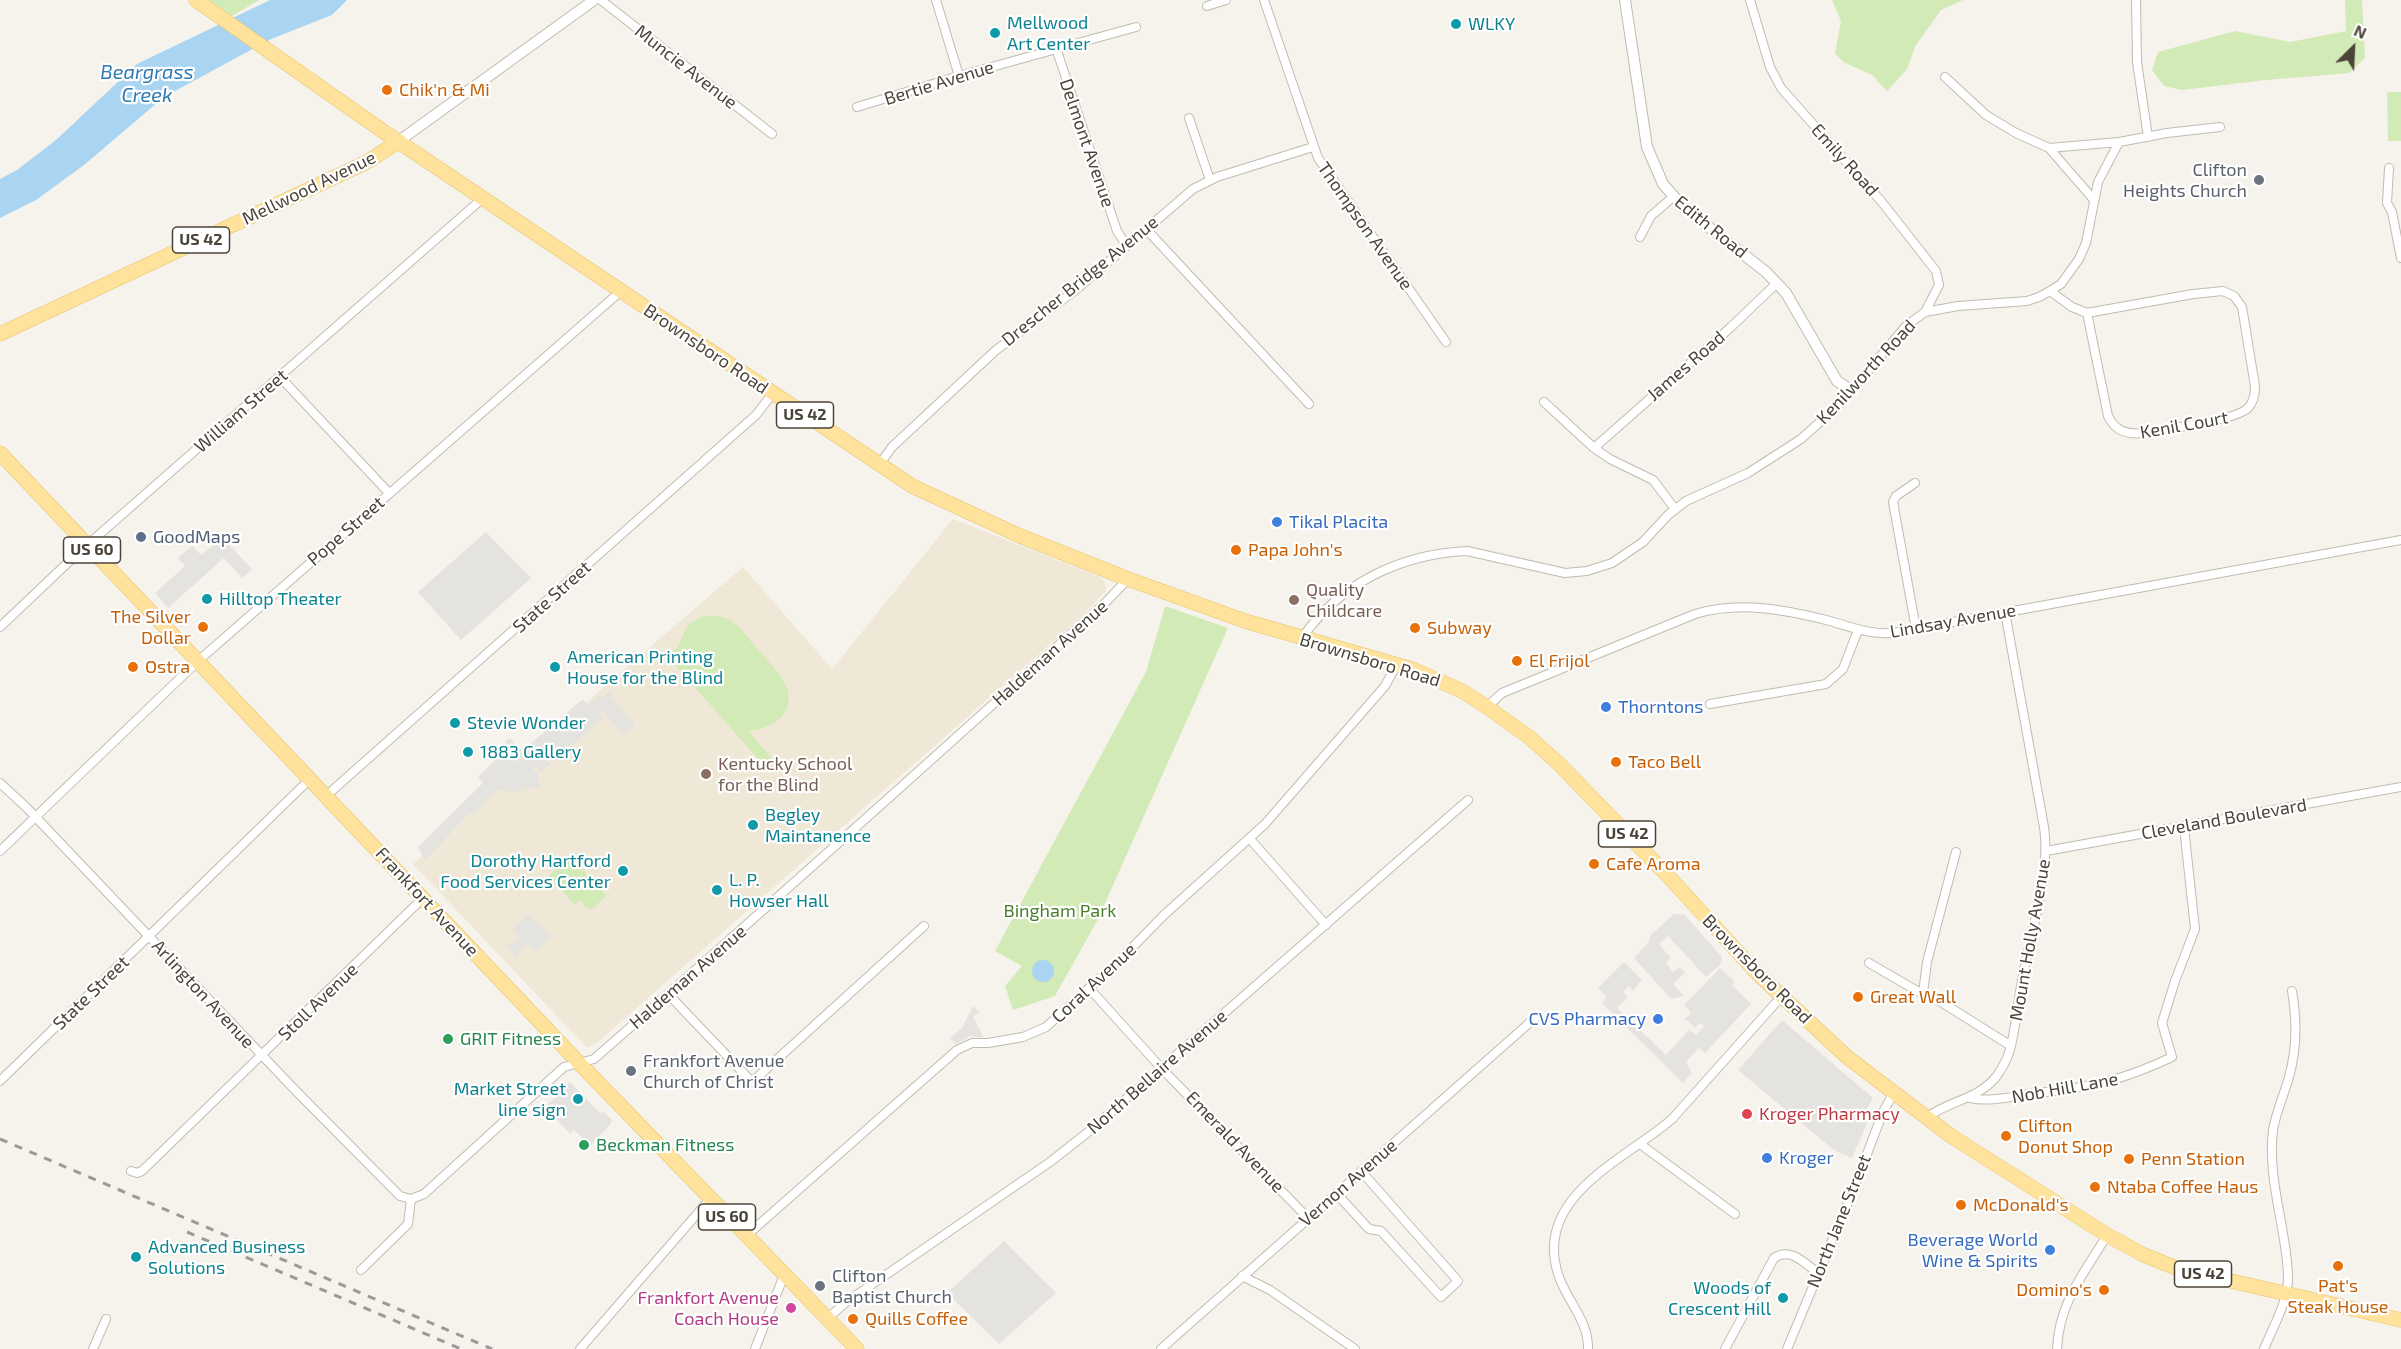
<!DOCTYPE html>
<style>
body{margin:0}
#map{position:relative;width:2401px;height:1349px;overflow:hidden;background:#f6f3ec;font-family:"Exo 2",sans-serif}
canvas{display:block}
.north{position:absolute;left:2323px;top:18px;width:60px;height:60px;-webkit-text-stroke:4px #fff;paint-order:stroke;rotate:24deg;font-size:16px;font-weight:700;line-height:24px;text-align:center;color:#4b4439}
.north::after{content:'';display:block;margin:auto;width:21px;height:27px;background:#4b4439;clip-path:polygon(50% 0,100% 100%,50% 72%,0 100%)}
</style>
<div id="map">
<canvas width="2401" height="1349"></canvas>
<div class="north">N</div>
</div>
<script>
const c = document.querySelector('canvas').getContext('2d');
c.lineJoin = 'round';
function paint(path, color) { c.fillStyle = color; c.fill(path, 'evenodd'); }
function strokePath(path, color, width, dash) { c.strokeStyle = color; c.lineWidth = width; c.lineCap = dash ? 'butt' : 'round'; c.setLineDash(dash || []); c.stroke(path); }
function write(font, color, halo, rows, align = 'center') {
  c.font = font + ' "Exo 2",sans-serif'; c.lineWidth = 4.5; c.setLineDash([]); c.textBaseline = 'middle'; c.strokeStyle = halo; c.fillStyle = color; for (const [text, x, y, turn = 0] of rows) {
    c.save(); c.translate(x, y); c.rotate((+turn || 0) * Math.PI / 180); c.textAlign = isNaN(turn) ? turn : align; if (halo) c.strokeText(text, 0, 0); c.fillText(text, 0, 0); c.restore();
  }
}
paint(new Path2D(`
 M953,519L1100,577L1105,582L1106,591L1082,616L598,1042L587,1048L413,864L606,685L743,567L832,669Z`), '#efe8d6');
paint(new Path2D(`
 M208,0H259L232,16Z
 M1832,0H1963L1941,10L1916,45L1907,69L1887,91L1872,75L1845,63L1835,54L1841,21Z
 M2345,0H2362L2365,58L2349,73L2266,80L2182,90L2164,86L2152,70L2158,52L2235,31L2290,42L2346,31Z
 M2387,92H2401V141H2388Z
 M1165,606L1228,628L1097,921L1055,996L1013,1010L1005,986L1022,966L995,951L1146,672Z
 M705,616C713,615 720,615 728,619C740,625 749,639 757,649C766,659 778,670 784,682C799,711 775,729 748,731L777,764L769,771L667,656C670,653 677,649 678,646C688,629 682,624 705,616Z
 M571,856L606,896L592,909L587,908L580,900L575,905L549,876Z`), '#d2eab5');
paint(new Path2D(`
 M486,532L531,578L461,640L418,592Z
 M222,537L252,569L242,578L224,558L168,608L155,593L185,566L178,558L192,546L201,555Z
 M610,691L613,695L610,699L617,703L635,725L624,735L600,709L598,711L603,718L553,762L546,756L545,758L550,764L541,772L536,766L533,769L538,775L540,788H529L513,793L499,789L486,799V803L475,813L469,814L425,860L418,847L483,783L478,777L497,758L500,761L512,751L505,742L510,738L522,751L583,699L588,705L599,696L602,698Z
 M528,914L552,937L535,952L527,944L519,951L517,959L505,945L513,944L519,938L513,929Z
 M1674,914H1684L1722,957L1720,965L1706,977L1668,936L1659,944L1671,958L1666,963L1673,972L1680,967L1685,973L1673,984L1684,996L1671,999L1634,958L1649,942L1650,936Z
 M1624,962L1642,980L1633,991L1629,986L1623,992L1628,997L1617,1008L1666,1055L1689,1030L1696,1035L1704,1026L1700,1023L1695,1028L1685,1019L1691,1013L1684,1005L1720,968L1735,982L1732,985L1751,1004L1705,1053L1699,1048L1686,1062L1692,1073L1683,1083L1602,1003L1607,997L1598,988Z
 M973,1006L980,1012L973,1016L984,1038L970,1036L956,1044L950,1038L962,1028Z
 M1782,1020L1873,1098L1867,1109L1872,1112L1852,1158L1834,1150L1738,1070Z
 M565,1081L567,1084L570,1082L600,1113L603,1111L612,1120L610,1125L590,1146L574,1130L570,1134L545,1107L558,1094L556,1089Z
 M1004,1241L1056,1293L999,1344L947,1293Z`), '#e5e3e0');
paint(new Path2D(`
 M270,0H347L332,15L271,39L164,97L84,165L36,200L0,218V179L17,170L56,140L137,64Z
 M1032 971a11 11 0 1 1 22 0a11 11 0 1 1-22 0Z`), '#a9d4f2');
const minor = new Path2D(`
 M601,0L772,134
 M936,0L959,76
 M1264,0L1318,158L1446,342
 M1750,0L1770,67L1781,88L1881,201L1936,271L1939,285L1925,312
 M2136,0L2137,62L2148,137
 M1207,6L1226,0
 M1056,48L1117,231L1127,246
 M1945,77L1986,115L2016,133L2049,148L2119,142
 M857,107L959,76L1136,27
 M1189,118L1210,180
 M2049,148L2094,200
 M2389,168L2387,203L2392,212L2401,258
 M1146,229L1309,404
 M1640,237L1651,216L1673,197
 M2050,291L2072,307L2087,313
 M2223,291L2234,296L2242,307L2255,386C2255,394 2254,402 2248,408C2235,421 2164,429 2143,433C2127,435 2115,431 2108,416L2087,313L2193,294Z
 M280,377L389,493
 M1544,402L1594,448L1610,459L1653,480L1675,509
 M1594,448L1731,327L1777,283
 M879,465L892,447L995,351L1078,288L1193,189L1217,177L1313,147
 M1915,483L1896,496L1893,502L1916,629
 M0,627L77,554L483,198
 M1302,638C1340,583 1401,554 1467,551L1565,573L1587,571L1612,563L1643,542L1668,515L1686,501L1748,473L1801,439L1840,404L1906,326L1925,312L1958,306L2027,301L2039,297L2050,291L2061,284L2079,259L2086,243L2098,182L2119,142L2167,133L2220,127
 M1710,704L1826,684L1843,669L1858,630
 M1487,707L1502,693L1695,614C1739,601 1782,609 1826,620C1849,626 1869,635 1893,633L2401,540
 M0,783L27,808L295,1090L400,1196L411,1199L424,1194L564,1067L594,1059C766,909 935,757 1104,604L1128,579
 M326,796L756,415L773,393
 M1250,839L1326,925
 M0,851L198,661L621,291
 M2046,851L2401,787
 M1869,963L1919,992L1938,1000L2011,1046
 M1089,988L1162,1069L1308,1218
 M1923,993L1927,962L1956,852
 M668,994L752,1082L924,926
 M0,1081L310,779
 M1970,1098C1993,1103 2015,1095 2038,1093C2091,1087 2124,1080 2172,1057L2162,1023L2175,981L2195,929L2184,827
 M1926,1118C1948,1101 1977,1100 1996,1077C2001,1070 2006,1061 2009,1053C2016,1030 2017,1005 2022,981C2030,934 2051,873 2044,827L2005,612
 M1640,1144L1735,1214
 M131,1171L137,1173L142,1171L423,898
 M1336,1193L1369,1229L1381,1231L1441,1297L1458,1281L1361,1171
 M746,1236L957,1050L972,1043H988L1023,1037L1046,1027L1121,959L1164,915L1265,824L1385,686L1397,664
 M361,1270L408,1224L411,1199
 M1242,1276L1270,1290L1355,1349
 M827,1319L845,1303L1050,1162L1087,1133L1468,800
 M93,1349L106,1319
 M580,1349L710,1199
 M755,1349L784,1275
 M1161,1349L1536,1017
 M1588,1349C1589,1322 1568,1302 1559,1277C1531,1197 1625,1160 1672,1119L1781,997
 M1725,1349L1774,1258C1791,1247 1804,1263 1818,1273
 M1787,1349L1854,1188L1883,1112L1893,1094
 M2057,1349C2059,1302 2084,1274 2107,1235
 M2264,1349C2273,1327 2289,1300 2288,1275C2286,1226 2267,1180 2273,1130C2276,1112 2284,1095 2289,1077C2297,1049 2297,1020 2292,991`);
const tertiary = new Path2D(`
 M1625,0L1647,147L1663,184L1683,207L1766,272L1786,293L1837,381L1851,390
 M399,141L594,0`);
const primary = new Path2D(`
 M196,0L387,134L912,486L1020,536L1128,579L1245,621L1415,670L1462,691L1487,707L1529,737L1558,763L1669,877L1757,973L1847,1057L1951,1136L2107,1235L2144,1255L2179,1269L2401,1320
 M0,334L367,162L399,141
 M0,453L579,1063L857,1349`);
strokePath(minor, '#c2bbae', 10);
strokePath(tertiary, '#c2bbae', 12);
strokePath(primary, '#e6c16a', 15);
strokePath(minor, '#fff', 8);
strokePath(tertiary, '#fff', 10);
strokePath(primary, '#ffe39c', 14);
strokePath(new Path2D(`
 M0,1139L492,1349
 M187,1232L461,1349`), '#9a9a9a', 3, [8, 8]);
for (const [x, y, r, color] of [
 [1456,24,6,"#0f9aa8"],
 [995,33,6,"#0f9aa8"],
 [387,90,6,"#e8710a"],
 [2259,180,6,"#6b7280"],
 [1277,522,6,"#3f7fe0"],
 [141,537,6,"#5c6f8a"],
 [1236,550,6,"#e8710a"],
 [207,599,6,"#0f9aa8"],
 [1294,600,6,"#8d6e63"],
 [203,627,6,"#e8710a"],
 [1415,628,6,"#e8710a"],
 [1517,661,6,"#e8710a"],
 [133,667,6,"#e8710a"],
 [555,667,6,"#0f9aa8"],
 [1606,707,6,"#3f7fe0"],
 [455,723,6,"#0f9aa8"],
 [468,752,6,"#0f9aa8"],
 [1616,762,6,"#e8710a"],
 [706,774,6,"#8d6e63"],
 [753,825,6,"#0f9aa8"],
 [1594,864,6,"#e8710a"],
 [623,871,6,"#0f9aa8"],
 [717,890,6,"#0f9aa8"],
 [1858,997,6,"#e8710a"],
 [1658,1019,6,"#3f7fe0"],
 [448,1039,6,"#2e9e5b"],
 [631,1071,6,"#6b7280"],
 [578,1099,6,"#0f9aa8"],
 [1747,1114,6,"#e0444e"],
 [2006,1136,6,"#e8710a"],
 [584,1145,6,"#2e9e5b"],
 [1767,1158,6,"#3f7fe0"],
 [2129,1159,6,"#e8710a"],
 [2095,1187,6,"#e8710a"],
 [1961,1205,6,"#e8710a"],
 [2050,1250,6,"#3f7fe0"],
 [136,1257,6,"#0f9aa8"],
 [2338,1266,6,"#e8710a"],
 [820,1286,6,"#6b7280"],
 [2104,1290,6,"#e8710a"],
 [1783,1298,6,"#0f9aa8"],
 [791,1308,6,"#d1479c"],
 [853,1319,6,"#e8710a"]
]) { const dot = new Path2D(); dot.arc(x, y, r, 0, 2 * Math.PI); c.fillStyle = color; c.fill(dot); strokePath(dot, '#fff', 2); }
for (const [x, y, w] of [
 [201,240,57],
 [805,415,57],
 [92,550,57],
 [1627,834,57],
 [727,1217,57],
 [2203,1274,57]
]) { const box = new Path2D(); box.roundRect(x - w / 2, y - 13, w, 26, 4.5); c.fillStyle = '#fff'; c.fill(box); strokePath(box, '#4b4439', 1.5); }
write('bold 16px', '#4b4439', null, [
 ["US 42",201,240],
 ["US 42",805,415],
 ["US 60",92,550],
 ["US 42",1627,834],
 ["US 60",727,1217],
 ["US 42",2203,1274]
]);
write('18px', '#0d838f', '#fff', [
 ["Mellwood",1007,23],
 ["Art Center",1007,44],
 ["WLKY",1468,24],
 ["Hilltop Theater",219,599],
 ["American Printing",567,657],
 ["House for the Blind",567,678],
 ["Stevie Wonder",467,723],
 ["1883 Gallery",480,752],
 ["Begley",765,815],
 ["Maintanence",765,836],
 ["Dorothy Hartford",611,861,"right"],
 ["Food Services Center",611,882,"right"],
 ["L. P.",729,880],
 ["Howser Hall",729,901],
 ["Market Street",566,1089,"right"],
 ["line sign",566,1110,"right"],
 ["Advanced Business",148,1247],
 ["Solutions",148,1268],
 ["Woods of",1771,1288,"right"],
 ["Crescent Hill",1771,1309,"right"]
], 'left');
write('18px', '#4b4439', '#fff', [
 ["Muncie Avenue",686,67,38],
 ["Bertie Avenue",939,83,-17],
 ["Delmont Avenue",1087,143,71],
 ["Emily Road",1845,160,48],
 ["Mellwood Avenue",309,188,-26],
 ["Thompson Avenue",1365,226,55],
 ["Edith Road",1711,227,39],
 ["Drescher Bridge Avenue",1080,281,-39],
 ["Brownsboro Road",706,349,34],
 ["James Road",1686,366,-41],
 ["Kenilworth Road",1866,372,-47],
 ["William Street",241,411,-41],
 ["Kenil Court",2184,425,-10],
 ["Pope Street",346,531,-41],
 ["State Street",552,597,-42],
 ["Lindsay Avenue",1953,621,-10],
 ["Haldeman Avenue",1050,653,-42],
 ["Brownsboro Road",1370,660,17],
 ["Cleveland Boulevard",2224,819,-10],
 ["Frankfort Avenue",427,902,47],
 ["Mount Holly Avenue",2030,940,-80],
 ["Brownsboro Road",1757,969,45],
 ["Haldeman Avenue",688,977,-41],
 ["Coral Avenue",1094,983,-43],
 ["State Street",91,993,-44],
 ["Arlington Avenue",203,994,47],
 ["Stoll Avenue",318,1002,-44],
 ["North Bellaire Avenue",1157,1072,-41],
 ["Nob Hill Lane",2065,1088,-10],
 ["Emerald Avenue",1235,1142,46],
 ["Vernon Avenue",1348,1183,-41],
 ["North Jane Street",1839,1221,-68]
]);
write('18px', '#c56008', '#fff', [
 ["Chik'n & Mi",399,90],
 ["Papa John's",1248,550],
 ["The Silver",191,617,"right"],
 ["Dollar",191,638,"right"],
 ["Subway",1427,628],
 ["El Frijol",1529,661],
 ["Ostra",145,667],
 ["Taco Bell",1628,762],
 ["Cafe Aroma",1606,864],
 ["Great Wall",1870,997],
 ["Clifton",2018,1126],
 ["Donut Shop",2018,1147],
 ["Penn Station",2141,1159],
 ["Ntaba Coffee Haus",2107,1187],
 ["McDonald's",1973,1205],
 ["Pat's",2338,1286,"center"],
 ["Steak House",2338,1307,"center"],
 ["Domino's",2092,1290,"right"],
 ["Quills Coffee",865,1319]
], 'left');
write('18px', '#5b616d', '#fff', [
 ["Clifton",2247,170,"right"],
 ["Heights Church",2247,191,"right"],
 ["Frankfort Avenue",643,1061],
 ["Church of Christ",643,1082],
 ["Clifton",832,1276],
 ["Baptist Church",832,1297]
], 'left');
write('18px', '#366cbe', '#fff', [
 ["Tikal Placita",1289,522],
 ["Thorntons",1618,707],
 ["CVS Pharmacy",1646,1019,"right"],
 ["Kroger",1779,1158],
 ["Beverage World",2038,1240,"right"],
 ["Wine & Spirits",2038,1261,"right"]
], 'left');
write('18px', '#4e5e75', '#fff', [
 ["GoodMaps",153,537]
], 'left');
write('18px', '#785e54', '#fff', [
 ["Quality",1306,590],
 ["Childcare",1306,611],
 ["Kentucky School",718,764],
 ["for the Blind",718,785]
], 'left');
write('18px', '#4a7f2a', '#fff', [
 ["Bingham Park",1060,911]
]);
write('18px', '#27864d', '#fff', [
 ["GRIT Fitness",460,1039],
 ["Beckman Fitness",596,1145]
], 'left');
write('18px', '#be3a42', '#fff', [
 ["Kroger Pharmacy",1759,1114]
], 'left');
write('18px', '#b23c85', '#fff', [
 ["Frankfort Avenue",779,1298],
 ["Coach House",779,1319]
], 'right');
write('italic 20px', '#2e7ab2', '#fff', [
 ["Beargrass",147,72],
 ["Creek",147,95]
]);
</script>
